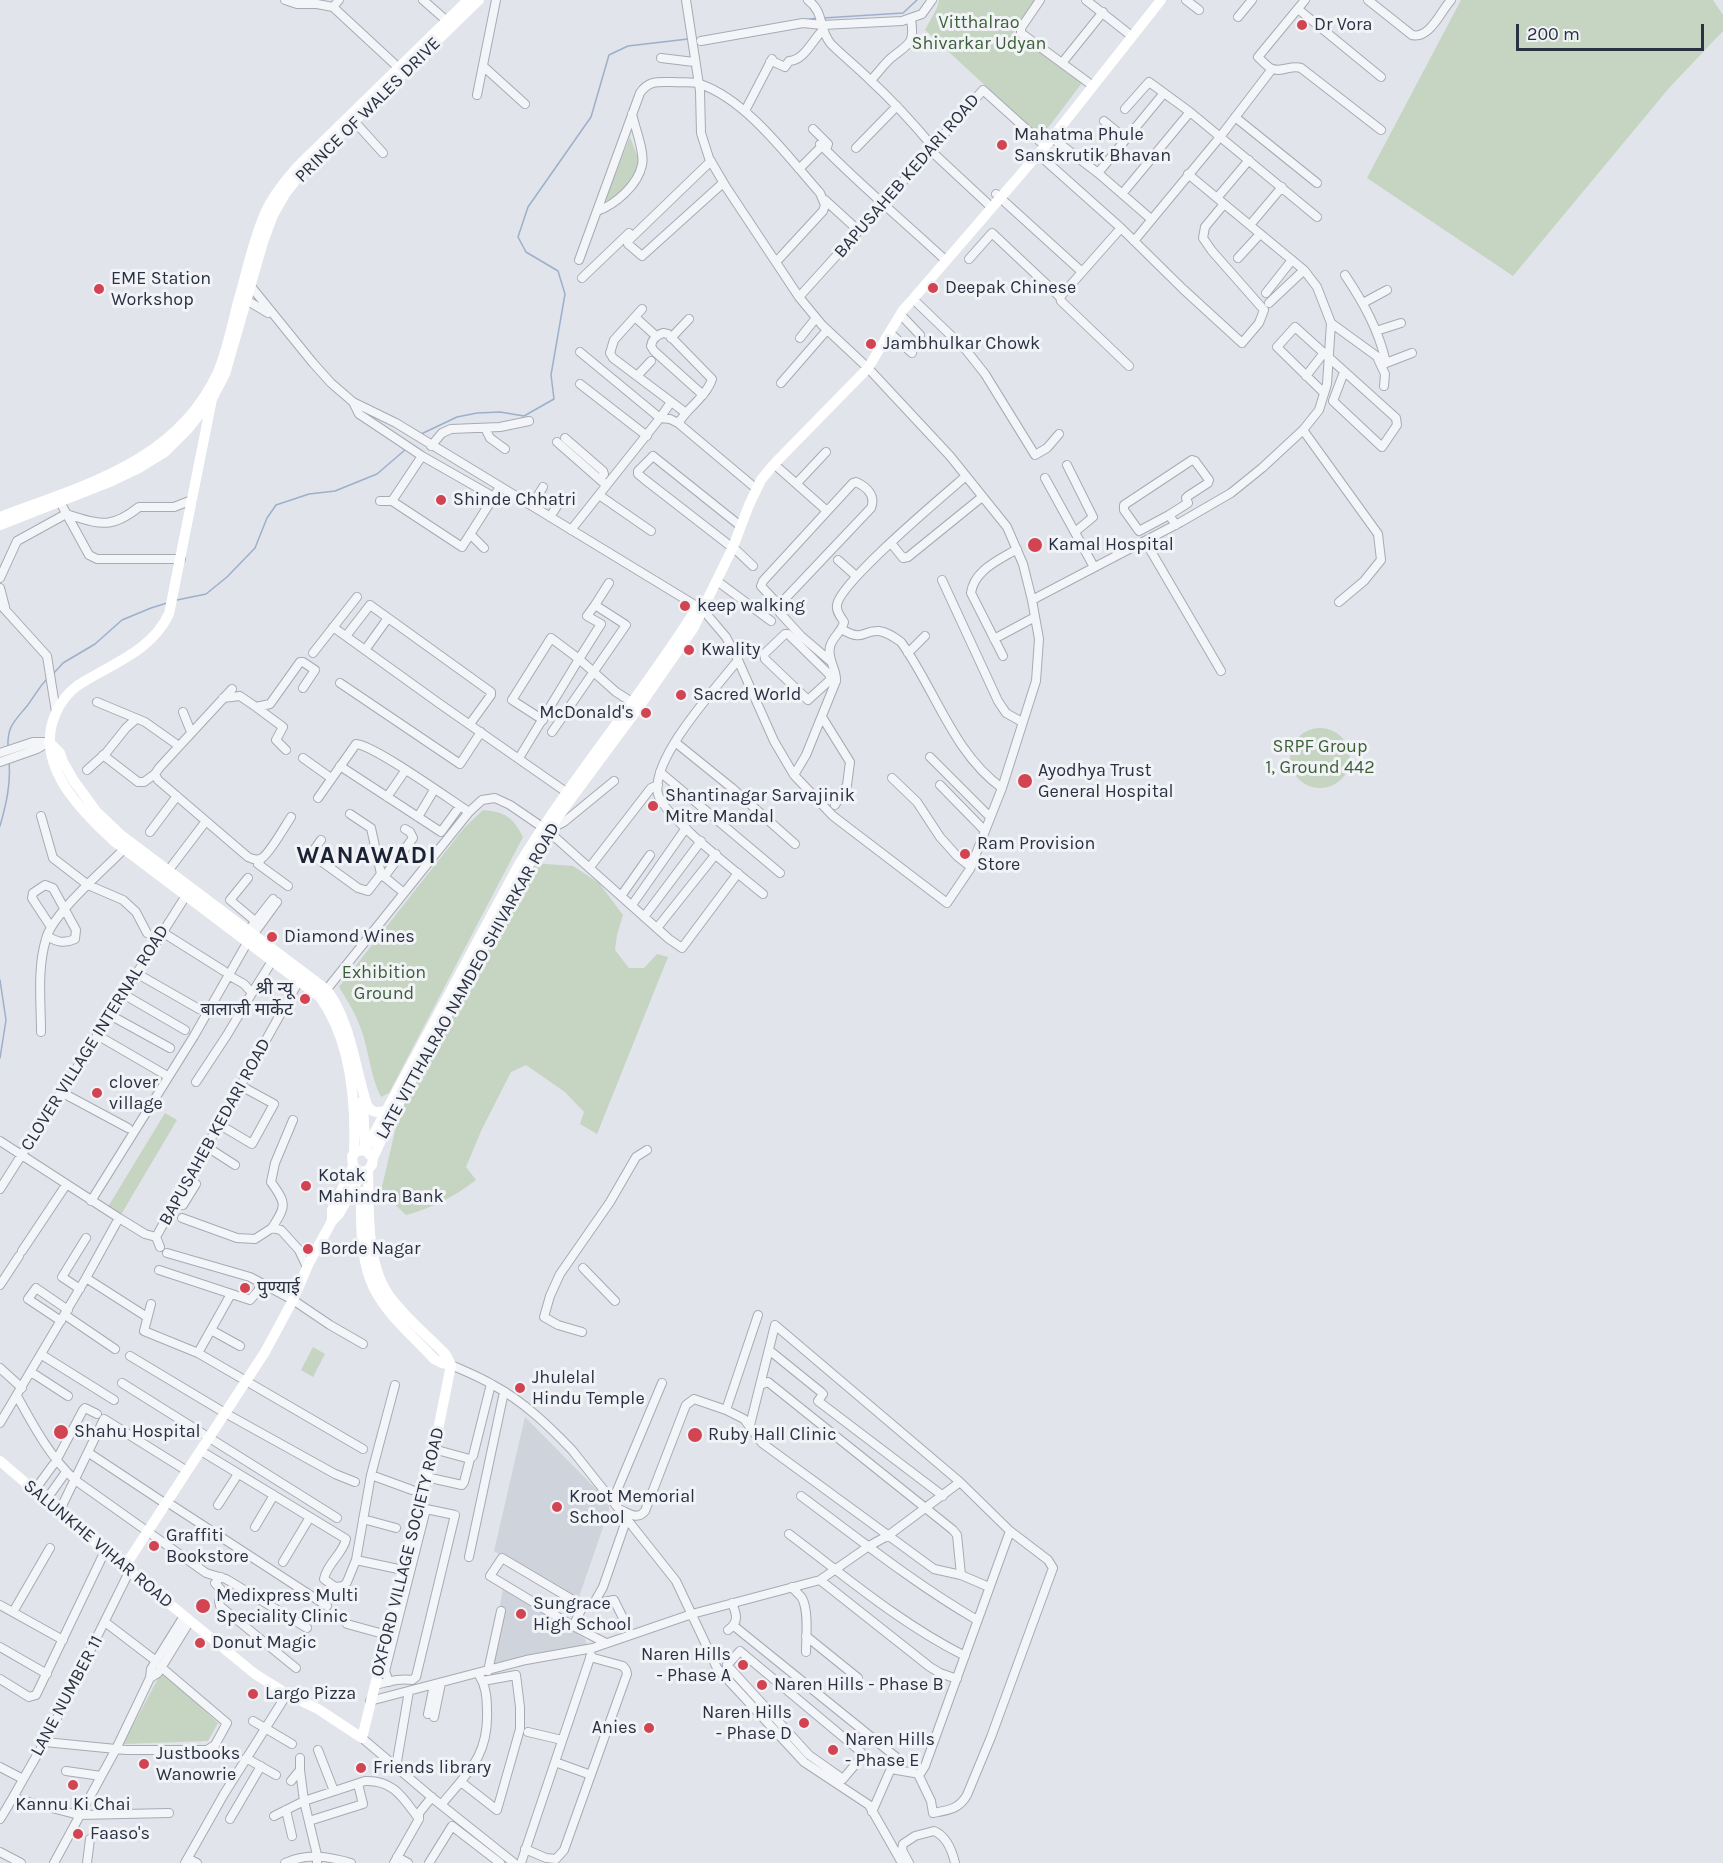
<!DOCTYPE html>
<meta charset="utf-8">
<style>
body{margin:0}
#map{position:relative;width:1723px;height:1863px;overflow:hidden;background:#e1e4ea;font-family:Karla,sans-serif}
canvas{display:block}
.scale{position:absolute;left:1516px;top:24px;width:188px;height:27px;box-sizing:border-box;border:3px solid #293142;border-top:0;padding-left:8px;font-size:18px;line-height:21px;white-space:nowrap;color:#293142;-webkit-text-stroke:4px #f1f3f7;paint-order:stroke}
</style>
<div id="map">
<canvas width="1723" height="1863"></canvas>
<div class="scale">200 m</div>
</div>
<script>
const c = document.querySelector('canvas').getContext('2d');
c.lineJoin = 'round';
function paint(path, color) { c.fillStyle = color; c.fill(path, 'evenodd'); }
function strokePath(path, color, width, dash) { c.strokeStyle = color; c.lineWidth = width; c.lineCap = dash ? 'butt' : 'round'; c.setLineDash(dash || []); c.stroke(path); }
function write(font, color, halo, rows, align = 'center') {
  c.font = font + ' Karla,"Noto Sans Devanagari",sans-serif'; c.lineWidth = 6; c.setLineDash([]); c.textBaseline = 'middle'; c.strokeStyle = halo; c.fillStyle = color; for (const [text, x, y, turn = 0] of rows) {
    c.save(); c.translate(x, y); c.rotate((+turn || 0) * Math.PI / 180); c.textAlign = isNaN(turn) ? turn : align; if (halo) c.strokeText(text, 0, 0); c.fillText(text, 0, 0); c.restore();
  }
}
paint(new Path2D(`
 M525,1417L606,1499L609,1505V1510L578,1600L494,1551Z
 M503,1589L585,1639L587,1645L584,1647L488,1669Z`), '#cfd3dc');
paint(new Path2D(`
 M939,0H1036L1013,33L1082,83L1041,137L925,30L937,8Z
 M1461,0H1713L1723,15V31L1669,88L1513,276L1367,178Z
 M630,137L642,168L615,198L605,201Z
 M1290 758a30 30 0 1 1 60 0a30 30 0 1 1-60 0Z
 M483,810C505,812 513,817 523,837L389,1093L381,1097C370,1075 369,1051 361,1029C356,1014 347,1000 339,987L464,828Z
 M532,863L573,866L599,883L623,915L617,935L615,950L629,968H644L657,954L668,957L597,1134L580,1124L584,1112L565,1092L526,1065L511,1072L482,1129L466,1167L476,1180C454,1197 432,1208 406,1215L381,1191L399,1114Z
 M165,1113L177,1120L119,1218L106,1210Z
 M313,1347L325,1354L313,1377L301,1370Z
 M162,1671L218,1723L208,1741L123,1744Z`), '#c6d4c2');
strokePath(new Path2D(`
 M823,18L903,13L917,0
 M796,21L818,18
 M419,435L457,417L477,413L500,412L524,416L554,399L551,375L565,294L558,271L526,252L518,237L528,207L591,117L609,55L628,46L688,39
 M177,600L206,594L227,577L255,548L267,518L276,505L309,494L335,491L377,474L406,449
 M53,674L63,663L95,644L122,620L151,608L167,603
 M8,748C7,726 14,722 27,706C34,697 39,687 47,679
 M0,826C6,805 11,784 9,762
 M0,980L6,1020L0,1058`), '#9cb0cb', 1.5);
const street = new Path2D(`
 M285,0L297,4H317L333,7L401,70
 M423,0L447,21
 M808,0C825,13 818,29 831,44C843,56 857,67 869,79C892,100 913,123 933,147
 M1040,0L1021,28V33L1089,83
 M1086,0L1129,34
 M1186,0L1199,10
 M1305,0L1258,57C1262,61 1266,65 1270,68C1281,74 1291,64 1301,68L1381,130
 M1368,0L1412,35C1430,39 1440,12 1451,0
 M333,7L339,0
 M1298,9L1381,77
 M1238,17L1252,0
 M701,41L803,23L822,25L902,21L922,14L932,0
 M661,58L694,62
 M770,62H774L785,67L789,61C804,61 813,39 823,30
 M1062,63L1103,12
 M483,66L525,104
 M871,80C878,73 884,64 891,58C909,43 915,45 911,19
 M477,95L496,0
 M1125,109L1149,82L1190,112L1317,217
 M745,111L772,59
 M1235,117L1317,183
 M354,121L383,153
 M1104,121L1126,139
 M813,129L828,144L827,147L824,148
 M1052,138L1098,173L1151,219
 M820,144C859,184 901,219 942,257
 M856,148L897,106
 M930,150L988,204
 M1038,154L1121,228
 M711,161L628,241V244L642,256L723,183
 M799,169L822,146
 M1098,173L1164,93
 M996,194L1082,272
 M1122,194L1190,112
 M1217,198L1249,160
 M825,200L859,231
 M597,211C615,205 638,185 642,165C645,152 635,128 632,114
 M1250,225L1282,187
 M1134,241L1220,137L1272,69
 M1238,258L1260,234
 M969,259L992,233L1060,297
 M579,260L640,93C649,80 658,82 673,82C681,83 692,81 700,84C747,100 788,157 820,193L825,205L823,211L776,262
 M582,278L629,233
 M249,284L313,363L331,383L353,402L396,423L703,610L726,637L738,660L774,741L794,775L833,816L947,903L970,869L1002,788L1036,681L1039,639L1032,600L1023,564L1007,527L950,456L868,368L822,325L799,297L726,187L709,158L701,133L700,91L686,0
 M1266,293L1292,260
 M799,297L884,203L983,90L1045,146
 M243,298L268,313
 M913,299L966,350L985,374L1035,455L1047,448L1059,434
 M1269,303L1304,270
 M1363,303L1387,290
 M642,309L614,340L610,353L613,358L686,413L678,423
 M901,315L920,335
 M635,317L656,336
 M1331,323L1386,363C1379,330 1363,302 1345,275
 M1376,331L1401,323
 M890,333L912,353
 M671,338L689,319
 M800,338L816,318
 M580,352L660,418L671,402
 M1378,359L1385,374L1384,386
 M1386,363L1412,353
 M1129,366L1061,301L1060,297L1121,228L1183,289L1242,343L1259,323L1264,310L1212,251L1203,238L1205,227L1224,204
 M637,376L651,361
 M1306,376L1323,354
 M781,383L827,330
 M580,384L647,436
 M1324,393L1277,347L1295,327L1396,418L1397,425L1382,447L1333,401L1344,372
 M354,404L359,414L422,456L494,497
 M686,413C695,403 708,392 712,379L668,334L663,333C657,335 652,339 651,346L654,351L703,395
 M485,428L490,438L505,449
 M1303,430L1378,534L1381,560L1364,581L1339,602
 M565,438L603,471L604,474L600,479
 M557,442L606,485
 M431,446L442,433L451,429L500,427L529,421
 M422,456L392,501L462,547L500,487
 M774,464L827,511
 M1067,465L1093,517L1075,532
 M1045,478L1094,567
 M856,482C867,487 876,496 871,508L782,602L774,600L761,586L763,581L853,483Z
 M797,483L826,452
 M599,495L651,531
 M380,501H392
 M60,502L89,555L97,559H181
 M532,506L543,487
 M1169,515L1139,531L1124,510V505L1192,460L1195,461L1209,480L1208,483L1188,496L1186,498L1188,503L1169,515L1176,525
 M550,517L562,498
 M571,530L660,418L670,419L678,423L753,486
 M470,534L484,548
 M1145,541L1221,671
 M891,543L903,558L908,557L982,497
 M729,545L644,479L638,474V471L653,456L738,524
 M733,547L753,566
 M838,560L856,576
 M0,578L17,541L66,514C100,524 110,530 139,507H174L192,500
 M942,580L998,701L1006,713L1022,722
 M717,581L771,621
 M0,588L5,607
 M1032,600L1181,522L1231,493L1262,468L1303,430L1319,410L1327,384L1331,323L1317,287L1304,270L1188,174
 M0,604L47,656L56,712
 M780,613L801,636L829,660
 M333,627L440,704L569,794
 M843,630C865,642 861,630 879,631C887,632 894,637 901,642C935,689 953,753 1002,788
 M346,636L370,605L491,692V695L470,724
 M994,639L1035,617
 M365,650L388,618
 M313,653L357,597
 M908,653L925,636
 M1003,656L971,593C974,570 999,560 1017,549
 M738,660C716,688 650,759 658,794C663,816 743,877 763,894
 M830,676V680L808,700L765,659L764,654L785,634H788L836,681
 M340,683L460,764L481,732
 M232,689L159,768L155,774L158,780L248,857C252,859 257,861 262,858C270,853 285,826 291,817
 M223,698L240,696L256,707L270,704L300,662H303L315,670L303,688
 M97,702L145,722L179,746
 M256,707L283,727L276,740L286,750
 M183,712L191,732
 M822,717L850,762L847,785L835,805
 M543,720L512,700L551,638L579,659L601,624L587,616L595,605
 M552,732L626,625L595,605L609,583
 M675,742L732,788L795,844
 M0,753L33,742H48
 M103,755L138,782H144L155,774
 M930,757L990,817
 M303,758L331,778
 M519,758L579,659L616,692L635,704
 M0,762L37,749L49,742
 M340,766L441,832L460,806
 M87,770L106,753L126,728L136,719
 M660,772L780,873
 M794,775L806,755L836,681C837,669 827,660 830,647C832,637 842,632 844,622C841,617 836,612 837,605C840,582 943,496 966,476
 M892,778L917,802L940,837L957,856L971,867
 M940,785L985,831
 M387,797L405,771
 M318,798L356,744C374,745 449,799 469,812
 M350,814L371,828L381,874L404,893
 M41,816L53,858L88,885L123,900L136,912L147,933
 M418,817L434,790
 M554,823L558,825L564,822L614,781
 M150,832L177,796
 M321,840L311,854L358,888L368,891L381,874
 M261,859L258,864L288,886
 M590,867L651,788L658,785
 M165,875L206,821
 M384,877L413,838L410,832L405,829
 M248,878L230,900L255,921
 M621,896L650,855
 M632,905L686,828
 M644,917L701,841
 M657,928L716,854
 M248,931L273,899
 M162,932L224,971
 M253,935L277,902
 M47,936C57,942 64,944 75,939L76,930L53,888L45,885L33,893L32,898L51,927
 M136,973L199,1009
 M252,993L269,966
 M123,994L185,1030
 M323,994L469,812L482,800L495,798L510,805L548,831L669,939L682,948L738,873
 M110,1015L170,1048
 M41,1032C41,1001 37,969 46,939C52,914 105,869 124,849
 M97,1035L164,1074
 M196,1082L227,1035L252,993L244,984L228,975
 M61,1092L128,1128
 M220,1125L252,1144L274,1104L241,1086
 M0,1141L119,1218L145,1234L156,1237L300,979
 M207,1147L235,1165
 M0,1189L187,894
 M91,1201L194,1036L247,943
 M183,1205L196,1184L189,1180
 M182,1218L237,1238L255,1239L272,1228L281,1230L299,1250L307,1267
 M272,1228C286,1206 287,1204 271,1182L275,1163L293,1120
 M156,1237L160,1247
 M22,1251L66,1185
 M167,1253L250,1277L293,1300L330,1325L363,1344
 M583,1268L615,1301
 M159,1270L250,1300L258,1291L261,1283
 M86,1278L147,1317
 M0,1285L19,1256
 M80,1289L62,1277L86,1238
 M151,1304L144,1331L198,1353L363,1449
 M65,1315L115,1349
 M61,1321L28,1299L36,1288L68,1310
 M211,1330L240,1346
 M582,1332L558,1325L544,1317L550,1296L560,1274L610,1202L636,1157L647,1150
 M769,1350L821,1392L823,1394L818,1401L943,1496
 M198,1353L231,1294
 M42,1355L114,1400
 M130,1356L225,1413L335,1474L355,1482
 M451,1365C465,1371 480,1377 493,1385C523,1401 549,1426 572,1450L676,1581L717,1668L804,1762L869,1805L902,1863
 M0,1368L22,1388
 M31,1372L68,1396
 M122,1383L337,1518
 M760,1385L775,1325L960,1482
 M17,1396C33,1425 50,1457 75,1480L206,1573L226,1579L307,1628
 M726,1410L758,1315
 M0,1423L86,1278L119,1218
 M750,1425L760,1385L768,1382L953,1530L957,1535L961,1575
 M201,1451L346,1539C343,1554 327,1563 324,1579L335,1587L344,1586L347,1582L356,1560L371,1475L412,1490
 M89,1453L166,1504
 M473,1456L491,1384
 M57,1459L83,1410L85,1408L97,1414
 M371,1475L395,1385
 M426,1477L462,1485L464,1482L470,1459L433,1449
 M34,1491L53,1465
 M801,1496C859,1539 915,1584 977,1620
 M46,1500L66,1472
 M613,1500L662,1383
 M167,1502L327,1606
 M218,1505L238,1474
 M621,1510C630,1514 638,1520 645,1511L684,1410L686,1405L694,1399L726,1410L744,1419L762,1443L934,1569L961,1575L989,1587
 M59,1512L104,1419L187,1471
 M363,1519L396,1528
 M255,1527L274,1495
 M789,1534C846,1577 901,1624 965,1656
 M469,1557L504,1392
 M356,1560L403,1570
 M283,1562L310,1517
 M221,1577L215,1583L223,1592L219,1601L220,1606L296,1668
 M820,1580L930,1667L940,1673L957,1679
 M792,1587C795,1591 799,1594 802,1598C809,1611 806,1638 806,1652
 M593,1604L614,1600L626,1624
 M0,1605L63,1640
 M13,1612L50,1548
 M105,1622L156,1661
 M347,1624L387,1635
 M573,1626L583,1606
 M734,1626L896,1757L872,1812
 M728,1630C739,1622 737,1615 732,1603
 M806,1636L858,1678
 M606,1643L573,1626L490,1576L502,1558L583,1606L594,1603L603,1587L627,1518
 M0,1647L47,1674
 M740,1651L861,1752L859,1760L843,1779L809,1755L727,1665Z
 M488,1671L501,1611
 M150,1678L158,1673L190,1621
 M0,1679L29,1697L36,1695L105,1551
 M375,1685C388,1682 399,1678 412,1680L416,1677L455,1515L426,1509L385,1671L389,1682
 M370,1701L526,1660L593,1648L692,1614L820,1580L869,1546L889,1535L960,1482L1010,1531
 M428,1714L434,1685
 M434,1717L441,1683
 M253,1721L292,1744
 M528,1732L562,1740
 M362,1738L435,1800L514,1863
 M45,1742L126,1750H207L215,1745L227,1723L161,1667
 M318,1750L334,1791
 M246,1758L276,1775
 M555,1762L591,1775
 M0,1767L23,1779
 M396,1767L409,1691
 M891,1769L920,1774L925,1766L1010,1531L1048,1560L1053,1568L991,1737L967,1795C959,1809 949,1810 933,1813L931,1801L918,1774
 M300,1770L304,1801L317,1855V1863
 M66,1771L101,1776
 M291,1781L300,1770V1758
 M461,1782L497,1810L520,1729V1707L516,1675L483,1681
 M13,1798L79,1815L169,1813
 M441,1805C468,1772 489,1756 487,1710C487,1699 486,1686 480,1677
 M286,1810L292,1836
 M274,1816L304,1801L365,1781C394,1780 403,1798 419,1819
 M0,1819C16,1794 29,1767 45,1742L130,1570
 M230,1819L261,1766
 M309,1821L363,1804L358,1784
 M525,1849L546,1858L556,1859L564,1850L627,1674L626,1670L623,1666L590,1657
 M0,1852L21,1863
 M397,1857L408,1863
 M193,1861L197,1863
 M54,1863L116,1749L150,1678L151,1669L184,1616
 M87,1863L90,1839
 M185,1863L224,1794L287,1694
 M285,1863C307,1853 328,1856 351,1863
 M394,1863L419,1819V1813L432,1797
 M429,1863L452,1826L500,1863
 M521,1863L591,1655
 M909,1863L902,1850L903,1844L915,1836L934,1831C946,1836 952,1850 955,1863`);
strokePath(street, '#a6abb4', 10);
strokePath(street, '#f4f5f8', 8);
strokePath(new Path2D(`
 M206,395L212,399L169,614C150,653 110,664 77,686C66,694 60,703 55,715C34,765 81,811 115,842L320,997C351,1040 356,1101 354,1153
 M0,517C84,485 177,462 218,372C227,351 232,325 238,302C247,272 253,239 266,211C274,194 286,180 298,166L468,0
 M0,525L112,481L139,468L165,452L188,429L212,399L225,374L263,242L273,215L285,194L303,171L479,0
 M49,742L60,753L63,762L74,781L96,811L121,835L327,990C352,1025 354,1065 367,1105C373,1113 376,1113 386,1111
 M363,1100L365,1147
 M365,1150L518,866C573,776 642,696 698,606
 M373,1158L394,1112L526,869L548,831L573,796L639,707L693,629L733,547L749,505L761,480L774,464L868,368L903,310L913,299L1052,138L1161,0
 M367,1171L360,1172L353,1166L352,1156L357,1151L365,1150L373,1158L372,1165L368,1170C369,1209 366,1261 388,1294C404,1317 427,1335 446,1355L451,1365
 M361,1192C361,1220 360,1252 370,1279C380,1309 413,1336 434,1359L442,1363L451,1365
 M332,1221V1210L353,1166
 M0,1461L105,1551L255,1674L287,1694L318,1709L362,1738L440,1420L451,1365
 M125,1566L265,1352L293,1300L309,1263L332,1221L339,1214L362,1172`), '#fff', 10);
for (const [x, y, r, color] of [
 [1302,25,6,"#d24451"],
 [1002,145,6,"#d24451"],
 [933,288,6,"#d24451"],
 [99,289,6,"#d24451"],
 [871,344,6,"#d24451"],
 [441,500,6,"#d24451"],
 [1035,545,8,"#d24451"],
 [685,606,6,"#d24451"],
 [689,650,6,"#d24451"],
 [681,695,6,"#d24451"],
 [646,713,6,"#d24451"],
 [1025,781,8,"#d24451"],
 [653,806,6,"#d24451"],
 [965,854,6,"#d24451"],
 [272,937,6,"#d24451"],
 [305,999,6,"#d24451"],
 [97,1093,6,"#d24451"],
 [306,1186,6,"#d24451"],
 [308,1249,6,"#d24451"],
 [245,1288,6,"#d24451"],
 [520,1388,6,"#d24451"],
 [61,1432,8,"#d24451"],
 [695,1435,8,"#d24451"],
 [557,1507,6,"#d24451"],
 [154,1546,6,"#d24451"],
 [203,1606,8,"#d24451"],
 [521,1614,6,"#d24451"],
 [200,1643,6,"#d24451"],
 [743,1665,6,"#d24451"],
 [762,1685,6,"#d24451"],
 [253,1694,6,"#d24451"],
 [804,1723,6,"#d24451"],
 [649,1728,6,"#d24451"],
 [833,1750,6,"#d24451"],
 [144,1764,6,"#d24451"],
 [361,1768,6,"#d24451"],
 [73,1785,6,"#d24451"],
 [78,1834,6,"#d24451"]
]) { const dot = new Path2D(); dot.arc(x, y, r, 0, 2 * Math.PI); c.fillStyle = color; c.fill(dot); strokePath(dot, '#f1f3f7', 2); }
write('18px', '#3b5f36', '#f1f3f7', [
 ["Vitthalrao",979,23],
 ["Shivarkar Udyan",979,44],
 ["SRPF Group",1320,747],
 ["1, Ground 442",1320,768],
 ["Exhibition",384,973],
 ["Ground",384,994]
]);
write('18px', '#293142', '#f1f3f7', [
 ["Dr Vora",1314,25],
 ["Mahatma Phule",1014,135],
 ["Sanskrutik Bhavan",1014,156],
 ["EME Station",111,279],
 ["Workshop",111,300],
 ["Deepak Chinese",945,288],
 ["Jambhulkar Chowk",883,344],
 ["Shinde Chhatri",453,500],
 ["Kamal Hospital",1048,545],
 ["keep walking",697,606],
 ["Kwality",701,650],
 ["Sacred World",693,695],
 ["McDonald's",634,713,"right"],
 ["Ayodhya Trust",1038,771],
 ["General Hospital",1038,792],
 ["Shantinagar Sarvajinik",665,796],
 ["Mitre Mandal",665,817],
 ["Ram Provision",977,844],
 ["Store",977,865],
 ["Diamond Wines",284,937],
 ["श्री न्यू",293,989,"right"],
 ["बालाजी मार्केट",293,1010,"right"],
 ["clover",109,1083],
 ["village",109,1104],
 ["Kotak",318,1176],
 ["Mahindra Bank",318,1197],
 ["Borde Nagar",320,1249],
 ["पुण्याई",257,1288],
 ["Jhulelal",532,1378],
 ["Hindu Temple",532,1399],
 ["Shahu Hospital",74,1432],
 ["Ruby Hall Clinic",708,1435],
 ["Kroot Memorial",569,1497],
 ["School",569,1518],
 ["Graffiti",166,1536],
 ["Bookstore",166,1557],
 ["Medixpress Multi",216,1596],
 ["Speciality Clinic",216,1617],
 ["Sungrace",533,1604],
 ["High School",533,1625],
 ["Donut Magic",212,1643],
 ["Naren Hills",731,1655,"right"],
 ["- Phase A",731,1676,"right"],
 ["Naren Hills - Phase B",774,1685],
 ["Largo Pizza",265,1694],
 ["Naren Hills",792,1713,"right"],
 ["- Phase D",792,1734,"right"],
 ["Anies",637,1728,"right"],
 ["Naren Hills",845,1740],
 ["- Phase E",845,1761],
 ["Justbooks",156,1754],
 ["Wanowrie",156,1775],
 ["Friends library",373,1768],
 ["Kannu Ki Chai",73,1805,"center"],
 ["Faaso's",90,1834]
], 'left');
write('18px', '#293142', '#f1f3f7', [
 ["PRINCE OF WALES DRIVE",368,110,-45],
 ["BAPUSAHEB KEDARI ROAD",907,176,-49],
 ["LATE VITTHALRAO NAMDEO SHIVARKAR ROAD",468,981,-61],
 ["CLOVER VILLAGE INTERNAL ROAD",95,1038,-58],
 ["BAPUSAHEB KEDARI ROAD",215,1132,-61],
 ["SALUNKHE VIHAR ROAD",98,1544,40],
 ["OXFORD VILLAGE SOCIETY ROAD",408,1552,-76],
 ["LANE NUMBER 11",67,1696,-62]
]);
c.letterSpacing = '1.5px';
write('bold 24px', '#1b2233', '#f1f3f7', [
 ["WANAWADI",367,856]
]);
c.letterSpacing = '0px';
</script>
